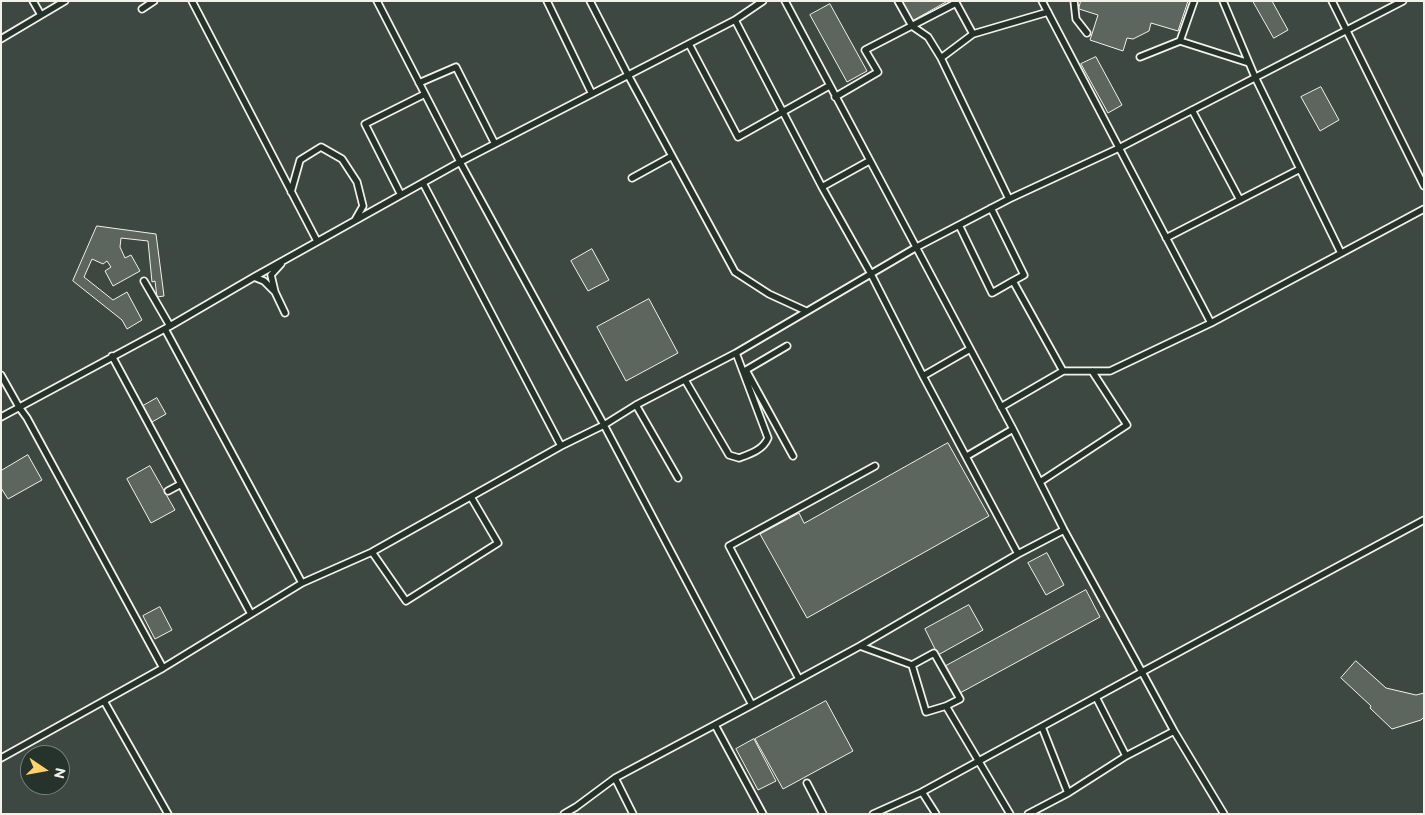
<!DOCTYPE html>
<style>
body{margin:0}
#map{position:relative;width:1425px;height:815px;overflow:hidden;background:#2e3b34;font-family:"Balsamiq Sans",sans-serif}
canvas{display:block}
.frame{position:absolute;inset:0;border:2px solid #f4f1e8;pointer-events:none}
.north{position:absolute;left:20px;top:745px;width:50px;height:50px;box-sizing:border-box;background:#26332d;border:1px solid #787f78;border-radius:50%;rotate:102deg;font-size:14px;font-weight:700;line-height:20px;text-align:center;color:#f4f1e8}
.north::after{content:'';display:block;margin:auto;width:18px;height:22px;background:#ffd166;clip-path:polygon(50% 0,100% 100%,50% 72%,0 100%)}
</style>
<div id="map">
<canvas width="1425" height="815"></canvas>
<div class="frame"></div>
<div class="north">N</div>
</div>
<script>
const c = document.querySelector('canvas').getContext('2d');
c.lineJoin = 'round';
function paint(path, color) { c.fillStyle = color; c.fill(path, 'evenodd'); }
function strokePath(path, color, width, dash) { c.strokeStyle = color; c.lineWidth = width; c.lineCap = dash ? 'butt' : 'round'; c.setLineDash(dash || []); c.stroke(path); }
paint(new Path2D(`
 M1,1H1424V814H1ZM30,755H60V785H30Z`), '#3c4841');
const building = new Path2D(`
 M902,1H946V2L912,21Z
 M1081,1H1188L1178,31L1151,23L1149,31L1133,39L1127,38L1123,51L1090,40L1098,15L1079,9Z
 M1253,1H1272L1288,30L1274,38Z
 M830,4L867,71L847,82L810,15Z
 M1096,57L1122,105L1108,113L1081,64Z
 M1321,87L1339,120L1320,131L1301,97Z
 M97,226L156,234L164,296L157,297L155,281L152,282L148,241L121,238L120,247L125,258L131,255L140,271L113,286L105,271L111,267L107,261L103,264L92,259L84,277L113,300L127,292L142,320L127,329L122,320L73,281Z
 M592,249L609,280L588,291L571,261Z
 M649,299L678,353L626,381L597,327Z
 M157,398L166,414L152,422L143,406Z
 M948,443L989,516L807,618L760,534L799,513L804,523Z
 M28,455L42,480L8,499L1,488V471Z
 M150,466L175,510L151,523L127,479Z
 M1047,553L1064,585L1046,595L1028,563Z
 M1086,590L1100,617L960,693L946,666Z
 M969,605L983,630L938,655L925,629Z
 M160,607L172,630L155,639L143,616Z
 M1356,661L1386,688L1416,695L1424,693V717L1421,720L1392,729L1370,708L1371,706L1341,678Z
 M826,701L853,751L783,789L755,739Z
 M754,739L776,781L758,790L736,749Z`);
paint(building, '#5c655e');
strokePath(building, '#f4f1e8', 1);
const lane = new Path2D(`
 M33,1L41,15
 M192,1L317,241
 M377,1L460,162L604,425L752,705L860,646L1018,554L1064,530
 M547,1L592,94
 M590,1L628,75L735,272L769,294L806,311
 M785,1L1013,429L1064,530L1142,672L1424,520
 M898,1L912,26L928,37L941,58L973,34L1048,12
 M955,1L973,34
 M1042,1L1211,323
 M1074,1L1076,19L1087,33
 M1194,1L1180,41L1249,63
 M1223,1L1255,77L1341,253
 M1332,1L1424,186
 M142,9L154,1
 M735,20L822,187L871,274L923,376L1018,554
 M1,39L65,1
 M689,44L738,137L829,86
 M1140,57L1180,41
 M941,58L1009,199
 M419,83L456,67L495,144
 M835,97L878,72L865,50L956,3
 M1192,110L1240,200
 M632,178L672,156
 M423,183L561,446
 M822,187L869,161
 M291,192L300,160L321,147L342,159L357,182L363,206L355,220
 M401,195L365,124L425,94
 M991,208L1024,275L1013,281L1063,371H1110L1211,323L1424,209
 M959,225L992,293L1013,281
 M1166,238L1300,169
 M281,264L271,275L275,292L285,313
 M254,277L264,281L274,291
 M144,281L170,326
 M165,329L302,583
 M112,356L251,614
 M746,370L787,346
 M747,372L793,456
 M1,375L19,407L27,418L163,668
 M923,376L970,349
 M685,380L729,455L739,458C750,454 763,450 768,438L736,353
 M636,405L678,478
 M1001,407L1063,371
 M1,417L170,326L254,277L460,162L735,20L763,1
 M967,456L1013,429
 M1040,482L1127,425L1092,371
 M168,491L181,484
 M372,552L406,601L498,543L471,497
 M860,646L912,665L934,653L960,699L946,706L1010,814
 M912,665L926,712L946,706
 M799,679L729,546L875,466
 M1096,697L1126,756
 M104,701L168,814
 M715,725L763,814
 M1042,727L1068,793
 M1,758L163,668L302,583L372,552L561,446L604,425L636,405L736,353L915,248L1009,199L1119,148L1403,1
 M615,778L633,814
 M807,783L823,814
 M922,792L936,814
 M564,814L576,807L615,778L752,705
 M873,814L922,792L1142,672L1174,731L1224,814
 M1028,814L1068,793L1126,756L1174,731`);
strokePath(lane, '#f4f1e8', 9);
strokePath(lane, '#26332d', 5.5);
</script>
